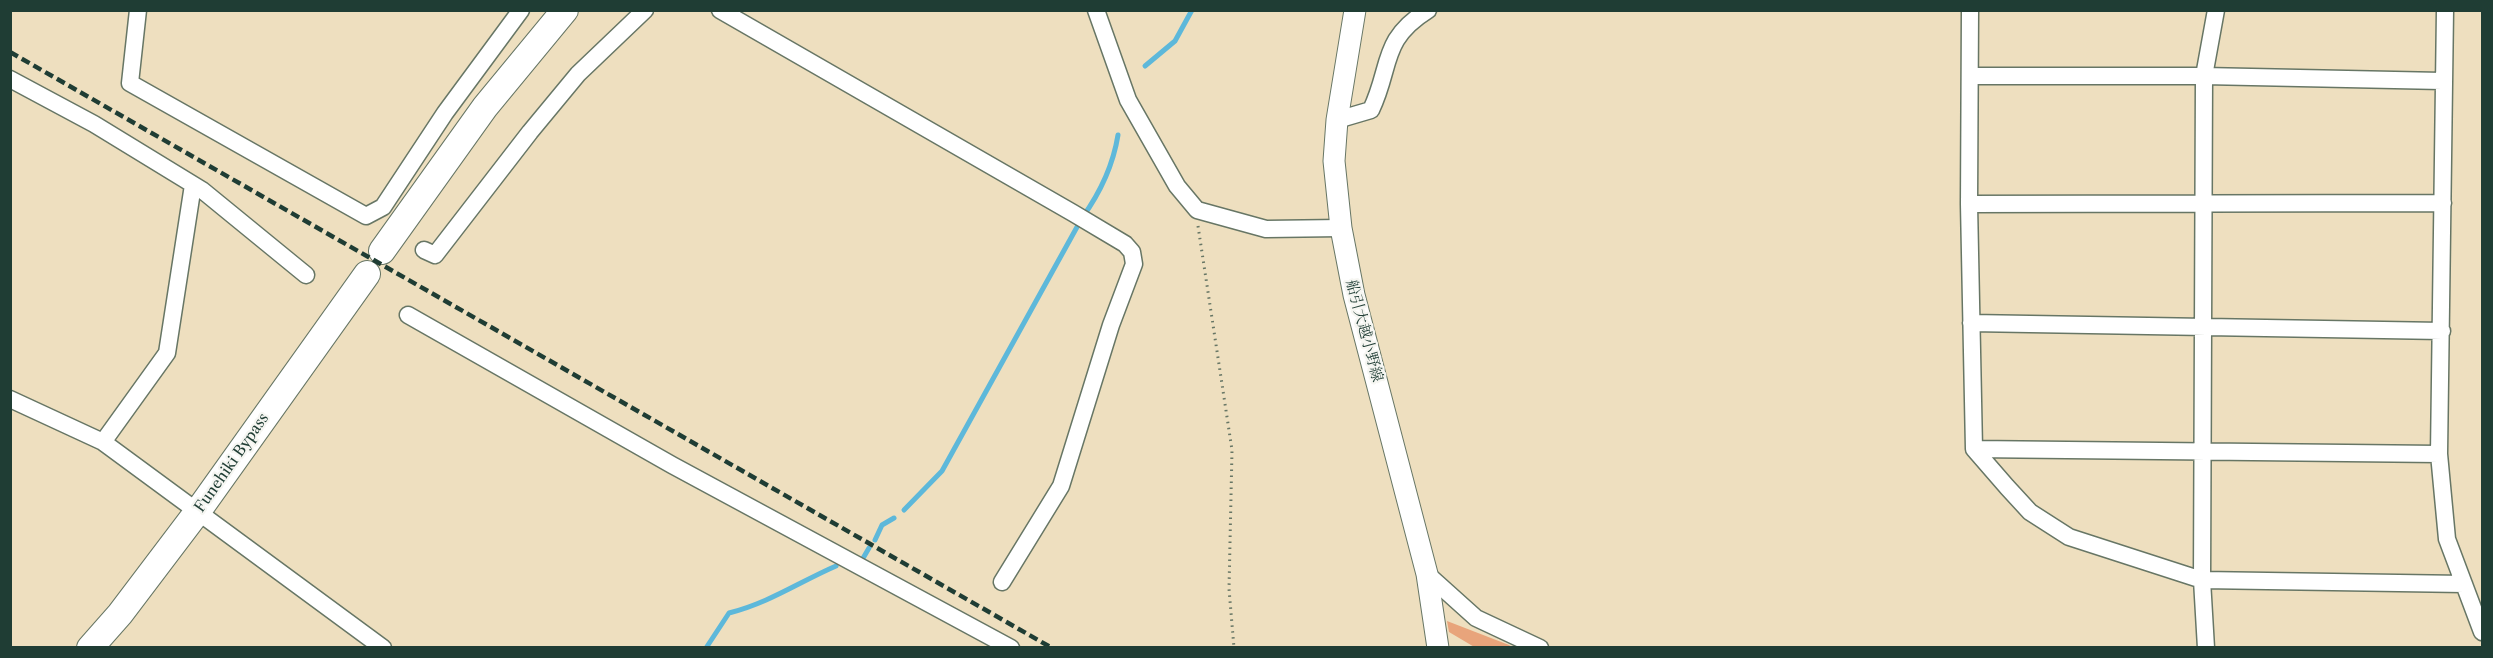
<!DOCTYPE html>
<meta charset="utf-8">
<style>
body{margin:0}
#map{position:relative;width:2493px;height:658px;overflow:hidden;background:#eedfbf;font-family:"Libre Caslon Text",serif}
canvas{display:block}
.frame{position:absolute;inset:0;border:12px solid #1f3d34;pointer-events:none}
</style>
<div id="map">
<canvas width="2493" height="658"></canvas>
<div class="frame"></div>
</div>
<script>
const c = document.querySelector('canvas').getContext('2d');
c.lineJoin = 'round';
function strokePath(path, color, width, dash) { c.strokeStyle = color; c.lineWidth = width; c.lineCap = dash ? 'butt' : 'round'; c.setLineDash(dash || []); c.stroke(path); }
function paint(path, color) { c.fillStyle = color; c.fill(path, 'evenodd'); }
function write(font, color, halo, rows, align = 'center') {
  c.font = font + ' "Libre Caslon Text","Noto Serif JP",serif'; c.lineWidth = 4.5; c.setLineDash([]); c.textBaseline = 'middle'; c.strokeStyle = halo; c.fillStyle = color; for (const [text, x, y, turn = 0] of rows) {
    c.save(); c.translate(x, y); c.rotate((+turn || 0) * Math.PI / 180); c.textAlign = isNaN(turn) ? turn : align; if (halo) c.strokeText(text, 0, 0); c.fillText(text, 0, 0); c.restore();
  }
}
strokePath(new Path2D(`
 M1145,66L1175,41L1192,10
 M904,510L942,471L1082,218C1100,193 1113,166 1118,135
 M875,540L882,525L894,518
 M862,560L869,548
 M706,648L729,613C769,603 799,582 836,566`), '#5db8da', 5);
paint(new Path2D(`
 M1447,621L1509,645L1513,648H1476L1449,632Z`), '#e8a47b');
const minor = new Path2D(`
 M138,10L130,83L366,216L383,207L445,113L521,10
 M720,10L1073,213L1125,244L1132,252L1134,264L1111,325L1061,486L1002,582
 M1096,10L1128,100L1177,186L1197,210L1266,229L1341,228
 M1970,10L1969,204L1974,449L2007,487L2030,512L2069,537L2202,580L2464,584
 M2445,10L2439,454L2447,539L2482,632
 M1971,76H2204L2442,81
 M10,79L94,124L202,190L306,275
 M1337,120L1371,110C1392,66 1380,40 1428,10
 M1969,204L2443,203
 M424,250L435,255L530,132L578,74L645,10
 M408,315L672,465L1011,648
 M1971,323L2442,331
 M10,399L103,442L383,648
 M103,442L167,353L193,185
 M1974,449L2439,454
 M1427,574L1476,618L1540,648
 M2206,648L2202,580L2204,76L2216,10`);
const major = new Path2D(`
 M1355,10L1337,120L1334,161L1341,228L1354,295L1427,574L1438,648`);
const highway = new Path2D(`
 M382,251L485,107L565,10
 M90,648L120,614L198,511L367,274`);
strokePath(minor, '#677665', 19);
strokePath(major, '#677665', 23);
strokePath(highway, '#677665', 28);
strokePath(new Path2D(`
 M1198,226L1232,450L1229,589L1234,648`), '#677665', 3, [1.5, 4.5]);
strokePath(minor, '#fff', 16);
strokePath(major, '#fff', 21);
strokePath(highway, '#fff', 26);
strokePath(new Path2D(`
 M10,52L1052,648`), '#1f3d34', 4.5, [9, 4.5]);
write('15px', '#1f3d34', '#f6f6f2', [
 ["船引大越小野線",1364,331,75],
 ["Funehiki Bypass",232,463,-55]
]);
</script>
